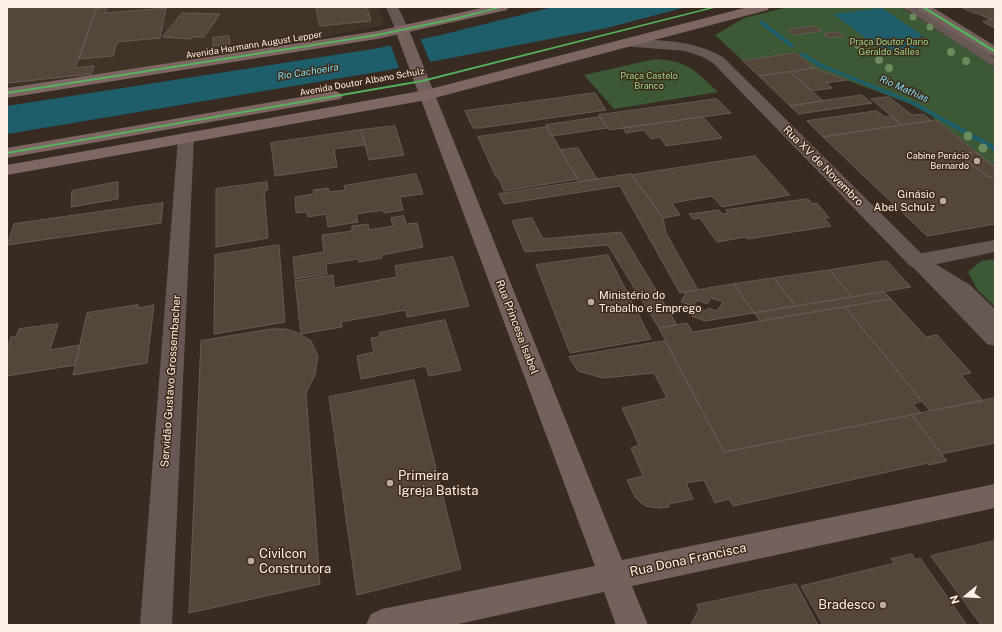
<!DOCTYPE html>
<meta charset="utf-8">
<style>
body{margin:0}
#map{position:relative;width:1002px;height:632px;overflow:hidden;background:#372b22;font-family:"Public Sans",sans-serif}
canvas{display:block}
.frame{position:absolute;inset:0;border:8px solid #fef0e6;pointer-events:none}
.north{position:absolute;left:946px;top:576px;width:40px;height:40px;-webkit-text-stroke:3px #3f2a1a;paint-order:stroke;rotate:252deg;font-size:11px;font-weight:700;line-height:16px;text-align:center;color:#fef0e6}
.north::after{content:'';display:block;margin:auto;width:14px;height:18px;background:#fef0e6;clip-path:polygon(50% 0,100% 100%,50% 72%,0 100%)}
</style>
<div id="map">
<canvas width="1002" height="632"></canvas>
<div class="frame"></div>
<div class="north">N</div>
</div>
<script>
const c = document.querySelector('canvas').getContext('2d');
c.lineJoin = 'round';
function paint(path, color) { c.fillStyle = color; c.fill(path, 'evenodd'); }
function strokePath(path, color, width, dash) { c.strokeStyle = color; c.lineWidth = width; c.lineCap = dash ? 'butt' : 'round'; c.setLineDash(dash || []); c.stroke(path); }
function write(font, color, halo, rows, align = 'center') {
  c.font = font + ' "Public Sans",sans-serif'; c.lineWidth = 3; c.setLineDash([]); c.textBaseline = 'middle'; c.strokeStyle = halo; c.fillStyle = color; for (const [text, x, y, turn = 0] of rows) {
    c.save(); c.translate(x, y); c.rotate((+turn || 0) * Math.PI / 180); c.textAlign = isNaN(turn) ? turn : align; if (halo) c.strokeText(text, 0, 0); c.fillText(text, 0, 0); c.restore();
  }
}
paint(new Path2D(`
 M7,7H378L385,25L224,55L7,87Z`), '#3f3425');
paint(new Path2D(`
 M788,7H901L995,67V167L930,115L908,103L814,68L796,53L743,61L715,35L744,18Z
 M655,59C689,61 694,70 718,92L614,109L584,75Z
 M995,259V307L977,289L968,272L981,261Z`), '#3c5835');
paint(new Path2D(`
 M553,7H686L607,28L383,71L7,134V106L373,49L441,35Z
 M882,8L925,37L907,39L918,48L885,52L833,14Z`), '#1e5e6b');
paint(new Path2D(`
 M420,38L431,64L400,70L390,44Z`), '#372b22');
paint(new Path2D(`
 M759,21H763L794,45V47H790L759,23Z
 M800,53H804L822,64L915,102L995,146V151L911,104L818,66L800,55Z`), '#1e5e6b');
const building = new Path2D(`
 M7,7H97L75,68L94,66L91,74L7,83Z
 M316,7H367L371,21L320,26Z
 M961,7H989L991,9L994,8L992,7H995V18L989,19L977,13H974Z
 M107,8L105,13L166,8L160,38L117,42L113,56L79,59L96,9Z
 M182,13L220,14L204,37H192L191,39L163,37Z
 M995,19V28L983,22Z
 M815,26L822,31L794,35L788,30Z
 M839,32L844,36L829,38L824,34Z
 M229,36L230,44L213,46V38Z
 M796,53L814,68L759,76L743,61Z
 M814,68L847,80L826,83L832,88L812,91L790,72Z
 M790,72L812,91L823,101L790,106L759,76Z
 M595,93L606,110L480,128H473L465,111Z
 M862,95L872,103L799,114L790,106Z
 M889,97L912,115L923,114L932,121L902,125L871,99Z
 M717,99L731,113L609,130L599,115Z
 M877,111L885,117L891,116L902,125L823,137L807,121Z
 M600,117L607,128L552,136L546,125Z
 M703,117L722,138L666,146L660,137L651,139L644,130L626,133L623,128Z
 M936,120L995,167L975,152L959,155L988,177L995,176V224L927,236L823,137Z
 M395,126L404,155L369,160L361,130Z
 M547,127L578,179L504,191L498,177H496L478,137Z
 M361,130L365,145L334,149L337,167L275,176L271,143Z
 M578,148L597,179L579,182L561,150Z
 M975,152L995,167V176L988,177L959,155Z
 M755,156L790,195L722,207L712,196L672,203L680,215L663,218L632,175Z
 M416,174L423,194L400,197L403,210L384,213L383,210L356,214L358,222L328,227L326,214L308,217L307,212L296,213L295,197L314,194L313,190L328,188L329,192L345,190L344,186Z
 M631,174L663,218L666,233L698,290L680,293L620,186L504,204L499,194Z
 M118,182V199L71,207L72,191Z
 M267,182L268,190L264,191L268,238L216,247V189Z
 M808,199L813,204L817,203L829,218H824L831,226L748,239L746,237L717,242L700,218L693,219L689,214L719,210L722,214L728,213L726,210Z
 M163,203L161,223L7,245L14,224Z
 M404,216L406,224L417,223L423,247L382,255V258L359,262L358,259L326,264L327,274L295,279L293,257L324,252L322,235L352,231V226L368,224L369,230L393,226L391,218Z
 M532,218L543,239L621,232L677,325L659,328L608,245L525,252L512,221Z
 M279,245L285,322L214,334L215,255Z
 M608,255L651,339L570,353L536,265Z
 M453,257L469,306L407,317L406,310L341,322L342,327L301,334L295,281L333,275L334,288L397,277L395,266Z
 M887,261L911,287L852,297L830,270Z
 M830,270L852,297L795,306L774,278Z
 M774,278L796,306L754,313L734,284Z
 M734,284L754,313L705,321L692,316L696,308L706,311L708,308L717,311L723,302L711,298L707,304L697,300L694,306L681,302L686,292Z
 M884,292L891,299L760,321L754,313Z
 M891,299L926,337L937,335L971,373L961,375L983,401L930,411L845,307Z
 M138,305V308L154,305L147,363L73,375L87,313Z
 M845,307L922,401L913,404L921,413L724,452L659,328L687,323L692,332Z
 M445,320L461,370L429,376L426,366L361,379L357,356L374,352L371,338L380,337L379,333Z
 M58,324L50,350L80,345L75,365L7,376V350L11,337H16L19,329Z
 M271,329H286L298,333L311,341L318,356L315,375L306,393L320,584L189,613L201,341Z
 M665,341L724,452L912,415L947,461L929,465L928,463L733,506L729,499L715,503L704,480L686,483L693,499L669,504V507L659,508L645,506L635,497L627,480L643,476L631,448L639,445L622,408L667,398L654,373L603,378L578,371L569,357Z
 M414,380L461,569L357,595L329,397Z
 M995,398V443L941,454L912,415Z
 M995,541V625H981L931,556Z
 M912,554L915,560L920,558L967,625H823L801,586L895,563L891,559Z
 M796,584L818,625H691L699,609L697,605Z`);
paint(building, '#55463a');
strokePath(building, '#665b54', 1);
paint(new Path2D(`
 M902,7H914L995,58V66L991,65Z
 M928,262L934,263L970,285L995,309V325L989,323L958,293L922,271L920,267L922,263Z`), '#675755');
paint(new Path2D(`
 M386,7H398L409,30L407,33H397Z
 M627,39C661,40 693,40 723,57L924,256L927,261L924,266L917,268L910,266L713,63L703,57L685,51L622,46L620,43L622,40Z
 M186,133L192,134L194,138L172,625H140L178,138L180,134Z`), '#675755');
paint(new Path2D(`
 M995,240V252L933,265L995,324V346L987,344L907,261L910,256L917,254Z`), '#675755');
paint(new Path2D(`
 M917,7H932L995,46V56L990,55L918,10Z
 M402,26L407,27L409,30L622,560L995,484V508L632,586L648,625H616L604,592L454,625H366L371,614L382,609L595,566L395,30L397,27Z`), '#74615d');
paint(new Path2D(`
 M486,7H508L507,10L377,39L7,98V88L377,31Z
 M748,7H769L768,10L427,100L7,175V165L426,90Z
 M335,91L340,93L343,96L340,99L7,158V148Z`), '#7d6663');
paint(new Path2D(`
 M498,7H504L458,19L377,36L7,94V92L377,34L458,17Z
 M712,7H718L422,82L7,154V152L422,80Z
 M921,7H925L995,50V53Z`), '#56b35d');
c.fillStyle = '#6c8a5d';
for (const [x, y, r] of [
 [913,17,3.5],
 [930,27,3.5],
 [858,45,4],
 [868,52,4],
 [951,52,4],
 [879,60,4],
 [966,61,4],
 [889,68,4],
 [968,136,4.5],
 [983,148,4.5]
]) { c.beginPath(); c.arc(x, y, r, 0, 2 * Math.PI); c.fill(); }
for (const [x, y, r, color] of [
 [977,161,4,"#b8aba1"],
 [943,201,4,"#b8aba1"],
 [591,302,4,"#b8aba1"],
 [390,483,4,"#b8aba1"],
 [251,561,4,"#b8aba1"],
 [883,605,4,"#b8aba1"]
]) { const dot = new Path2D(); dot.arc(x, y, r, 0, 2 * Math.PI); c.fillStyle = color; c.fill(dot); strokePath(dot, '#3f2a1a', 1.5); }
write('9px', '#97d78d', '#3f2a1a', [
 ["Praça Doutor Dario",889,42],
 ["Geraldo Salles",889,52],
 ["Praça Castelo",649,76],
 ["Branco",649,86]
]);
write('9px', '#fef0e6', '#3f2a1a', [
 ["Avenida Hermann August Lepper",254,45,-9],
 ["Avenida Doutor Albano Schulz",362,82,-10]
]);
write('9px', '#fef0e6', '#3f2a1a', [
 ["Cabine Perácio",969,156],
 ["Bernardo",969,166]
], 'right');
write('italic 10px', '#7fdff6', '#3f2a1a', [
 ["Rio Cachoeira",308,72,-9],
 ["Rio Mathias",904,89,24]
]);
write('11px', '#fef0e6', '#3f2a1a', [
 ["Rua XV de Novembro",823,166,45],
 ["Rua Princesa Isabel",517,327,69],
 ["Servidão Gustavo Grossembacher",171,381,-86]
]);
write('11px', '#fef0e6', '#3f2a1a', [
 ["Ginásio",935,195],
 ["Abel Schulz",935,208],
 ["Ministério do",599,296,"left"],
 ["Trabalho e Emprego",599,309,"left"]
], 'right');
write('13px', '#fef0e6', '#3f2a1a', [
 ["Primeira",398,476],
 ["Igreja Batista",398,491],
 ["Civilcon",259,554],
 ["Construtora",259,569],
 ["Bradesco",875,605,"right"]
], 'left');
write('13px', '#fef0e6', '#3f2a1a', [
 ["Rua Dona Francisca",688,560,-12]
]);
</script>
